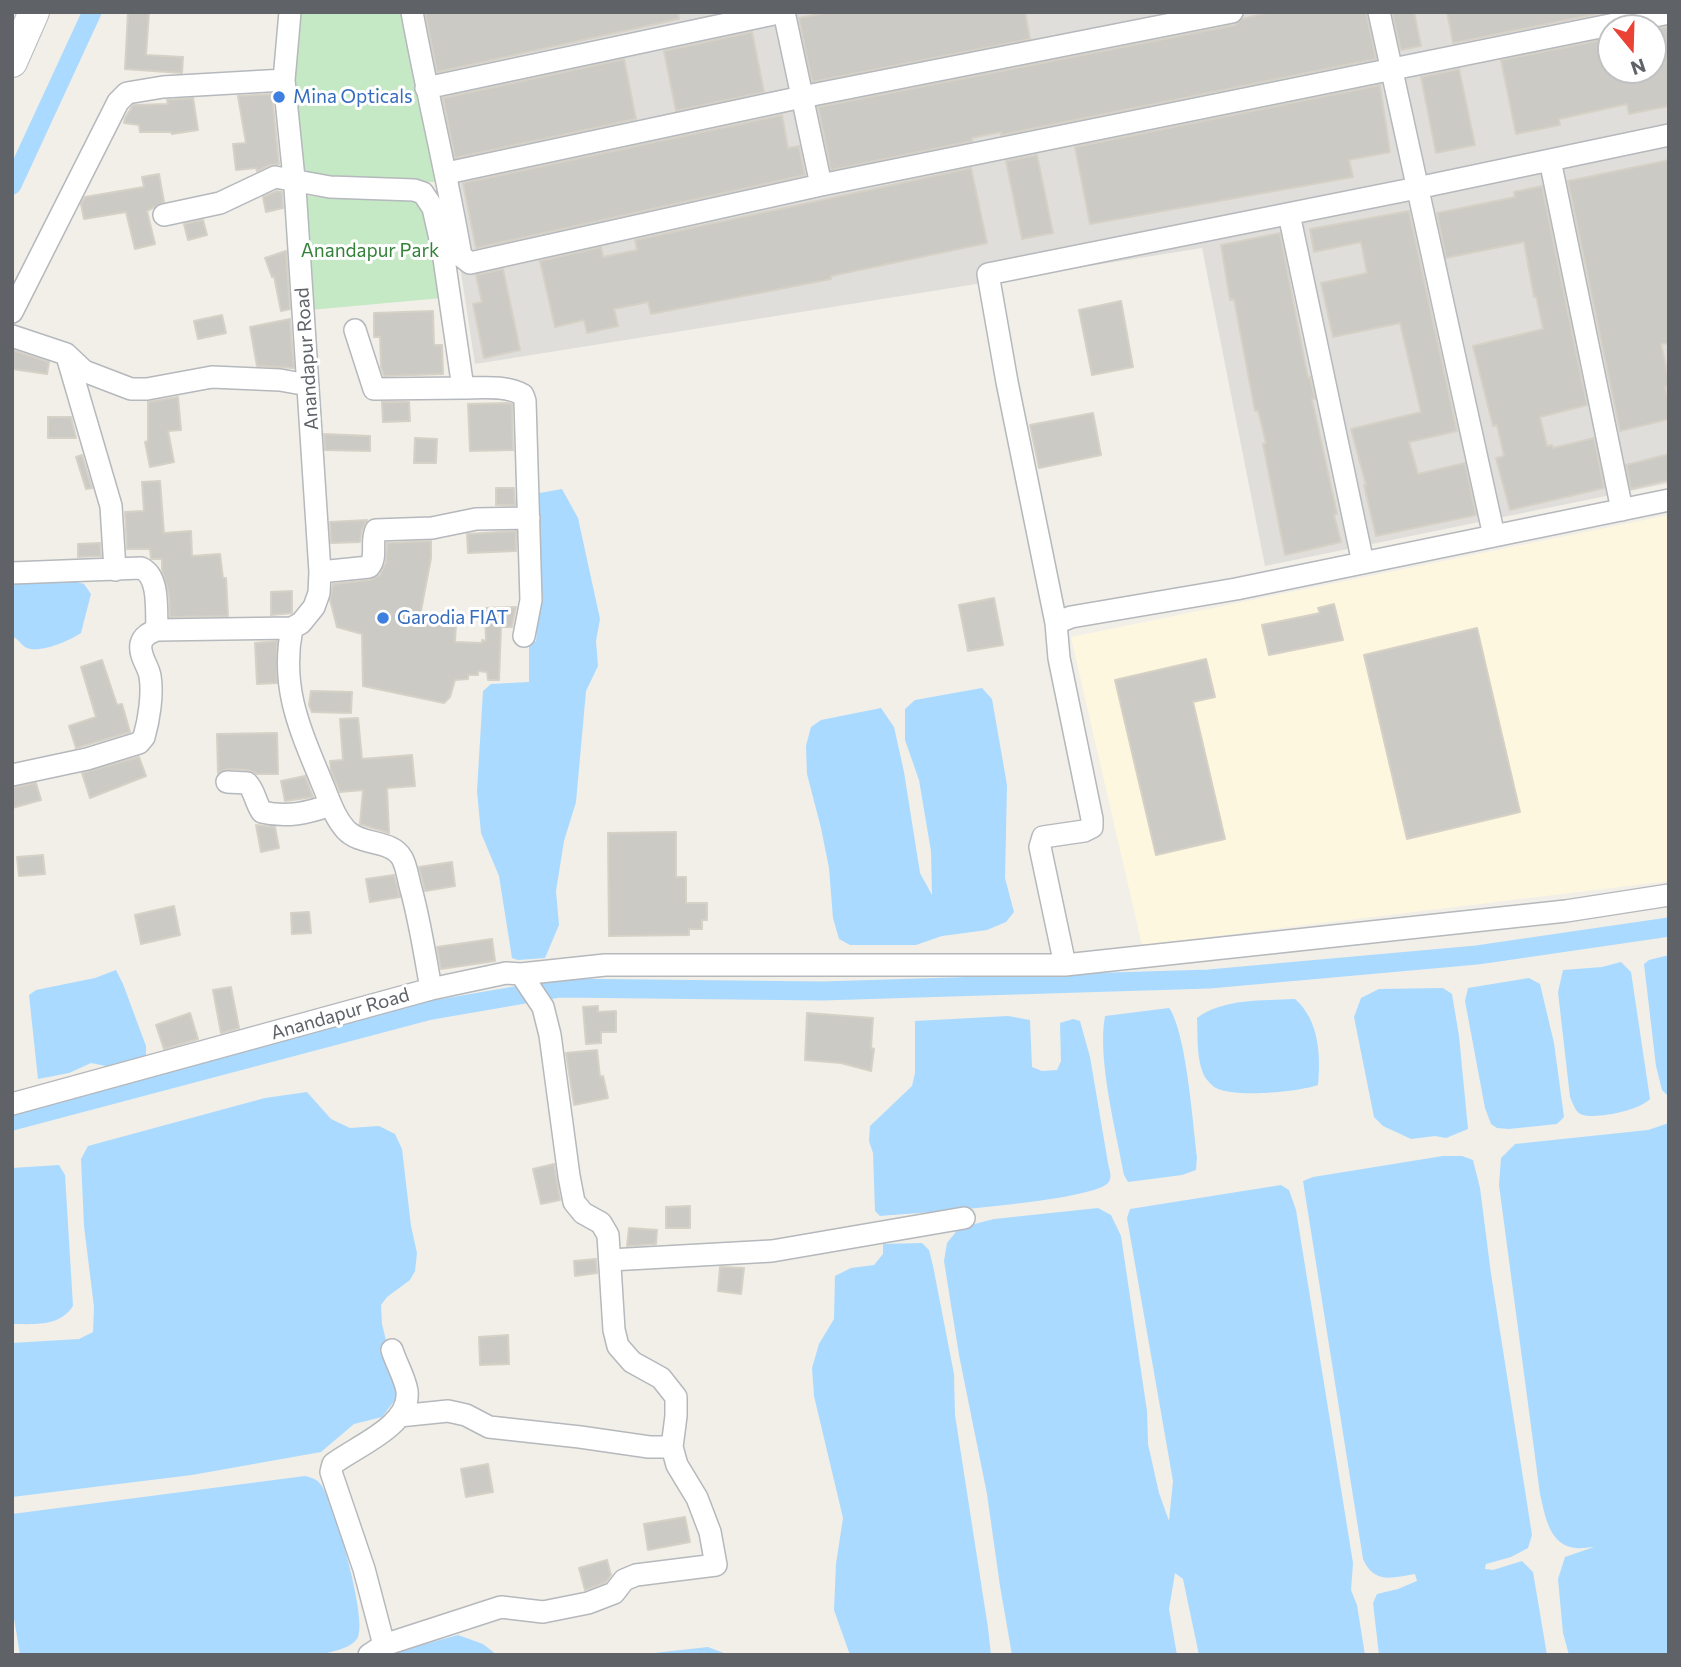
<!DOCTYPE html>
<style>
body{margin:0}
#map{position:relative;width:1681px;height:1667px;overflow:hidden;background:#f1efe8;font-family:Commissioner,sans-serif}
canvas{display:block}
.frame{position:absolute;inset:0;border:14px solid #5f6368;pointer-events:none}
.north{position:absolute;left:1597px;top:14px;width:70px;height:70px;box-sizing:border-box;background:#fff;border:2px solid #bfc1c3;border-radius:50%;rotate:161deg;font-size:19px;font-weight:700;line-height:28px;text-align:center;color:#5f6368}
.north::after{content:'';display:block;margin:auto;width:24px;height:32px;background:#ea4335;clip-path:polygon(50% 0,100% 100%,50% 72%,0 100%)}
</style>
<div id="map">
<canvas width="1681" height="1667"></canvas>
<div class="frame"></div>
<div class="north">N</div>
</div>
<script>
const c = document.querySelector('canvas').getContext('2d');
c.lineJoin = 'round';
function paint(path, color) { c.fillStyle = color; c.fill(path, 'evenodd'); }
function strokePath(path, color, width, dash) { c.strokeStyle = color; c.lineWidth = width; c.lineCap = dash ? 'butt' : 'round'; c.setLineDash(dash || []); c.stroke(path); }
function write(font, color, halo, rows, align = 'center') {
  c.font = font + ' Commissioner,sans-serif'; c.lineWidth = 6; c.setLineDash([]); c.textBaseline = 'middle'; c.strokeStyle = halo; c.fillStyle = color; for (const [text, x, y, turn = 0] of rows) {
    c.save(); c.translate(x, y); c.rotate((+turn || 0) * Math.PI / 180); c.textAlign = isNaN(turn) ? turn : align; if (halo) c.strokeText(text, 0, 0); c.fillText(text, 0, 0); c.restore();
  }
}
paint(new Path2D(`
 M1669,515V881L1142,945L1071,637Z`), '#fef7e0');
paint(new Path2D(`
 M421,12H1669V483L1265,566L1202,248L475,364ZM1611,28H1653V70H1611Z`), '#e0deda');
paint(new Path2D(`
 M297,12H404L441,182C404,181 331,189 301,167L294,117Z
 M302,196L417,199L428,217L442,298L310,310Z`), '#c5e8c5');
paint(new Path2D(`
 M562,489L578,518L600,619L596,641L598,666L586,691L576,802L564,841L556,891L559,925L545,958L518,960L512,958L499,876L481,833L477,791L483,691L491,684L529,682V643L536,641L539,600L534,494Z
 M63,578L84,584L91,594L81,633C71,640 38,655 25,647C21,644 18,639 12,636V579Z
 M982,688L992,699L1007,785L1005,878L1014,912L1006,922L987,930L942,936L916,945H850L839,939L833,918L829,868L821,828L807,774L806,746L811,727L821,720L881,708L894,727L904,772L920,873L932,895L931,851L919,780L905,740V709L915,700Z
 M1669,955V1097L1662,1090L1656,1066L1644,964L1649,960Z
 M1621,962L1631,972L1650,1099C1640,1110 1598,1119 1583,1115C1575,1113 1573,1103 1570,1097L1558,992L1563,970L1602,967Z
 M116,970L123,984L146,1046V1056L132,1062L111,1067L91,1063L69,1073L38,1079L29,995L36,990L95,978Z
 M1529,978L1540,984L1554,1043L1564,1117L1557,1124L1509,1129L1497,1128L1491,1124L1485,1108L1465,1001L1468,988Z
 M1443,988L1452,994L1459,1036L1468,1129L1446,1138L1435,1136L1411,1139L1383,1126L1374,1117L1354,1017L1361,998L1379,989Z
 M1295,999C1319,1020 1321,1055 1318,1085C1298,1092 1235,1098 1216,1088C1213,1087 1206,1079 1205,1077C1196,1061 1198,1035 1197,1018C1223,998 1264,1001 1295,999Z
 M1169,1008C1186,1031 1193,1124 1197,1157L1196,1170L1182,1175L1128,1182L1124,1175C1116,1131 1097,1058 1105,1016Z
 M1008,1016L1030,1020L1032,1067L1042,1071L1057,1070L1061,1061L1060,1023L1073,1019L1080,1021L1090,1057L1108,1163C1109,1169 1113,1178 1108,1183C1090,1202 915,1213 880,1216L875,1211L873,1153L869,1141L870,1126L912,1086L915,1073V1021Z
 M307,1092L331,1119L350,1128L379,1126L395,1134L402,1149L411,1226L417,1253L415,1271L410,1280L387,1297L381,1305L382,1324L396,1382L395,1400L382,1417L354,1424L321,1452L192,1475L12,1497V1343L79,1339L93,1332L94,1307L84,1226L81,1159L88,1146L265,1098Z
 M1669,1123V1655H1569L1563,1633L1558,1579L1565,1557L1594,1547C1588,1547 1582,1549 1576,1548C1549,1546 1545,1515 1540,1494L1499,1185L1501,1158L1515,1144L1648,1130Z
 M1443,1156H1462L1473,1160L1480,1188L1491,1274L1532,1535L1528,1548L1511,1557L1486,1564L1485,1569L1493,1570L1522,1561L1533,1572L1547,1655H1379L1373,1603L1377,1594L1398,1589L1417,1581L1415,1574C1391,1578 1374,1584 1363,1559L1303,1181L1313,1177Z
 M59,1165L65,1175L73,1306C59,1327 35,1324 12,1324V1168Z
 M1281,1185L1289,1190L1296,1210L1353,1563L1351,1590L1357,1605L1365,1655H1199L1183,1579L1175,1573L1169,1609L1177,1655H1012L1000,1586L987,1494L959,1355L944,1261L947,1243L959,1228L994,1219L1098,1208L1111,1215L1121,1236L1147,1411L1148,1444L1159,1493L1169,1521L1173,1481L1127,1218L1130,1209Z
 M922,1243L929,1250L933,1266L954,1374L955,1415L988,1628L991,1655H850L834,1610L836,1564L843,1518L814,1396L812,1368L819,1344L834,1319L835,1276L851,1268L874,1265L883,1254V1244Z
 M305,1476C313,1478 317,1479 322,1486C335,1506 367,1617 358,1637C352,1649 332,1651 320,1655H20L12,1606V1514Z
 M458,1635L483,1644L497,1655H385Z
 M708,1647L729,1655H642L645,1654Z`), '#aadaff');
strokePath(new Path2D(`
 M12,185L92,12
 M12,1121L427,1011L560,988L822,991L1209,979L1477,955L1669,927`), '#aadaff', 19);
const building = new Path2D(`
 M128,12H149L146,55L183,57L182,73L125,69Z
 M425,12H678L679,19L437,72Z
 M830,12H1025L1030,39L812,82L799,18Z
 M1271,12H1366L1376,59L1001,135V132L972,138V141L831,170L818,107L1235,25L1242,19Z
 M1392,12H1414L1421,46L1401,50Z
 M1447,12H1596V14L1453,43Z
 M1669,26V106L1629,114L1627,104L1559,119L1560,125L1516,134L1501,60L1601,40L1608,70H1653V30Z
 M752,32L764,92L676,111L664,51Z
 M624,59L636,119L455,158L443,98Z
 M1459,69L1475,145L1436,153L1421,77Z
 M1380,85L1390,152L1349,160L1353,177L1090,224L1075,147Z
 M272,94L279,164L270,165L257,171L256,168L236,170L233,144L246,143L238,96Z
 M193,98L198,130L172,134L171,132H140L139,125L124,123L125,118L133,105L168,104L167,100Z
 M782,115L788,148L799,146L805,175L476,248L463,183Z
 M1037,155L1053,233L1022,239L1006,161Z
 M1669,160V343L1661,344L1669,380V387H1665L1669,401V419L1620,431L1568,181Z
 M971,168L987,243L831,276V279L651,314L648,302L614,309L618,326L587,333L584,320L555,327L540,261L601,247L603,257L637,250L635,240Z
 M159,174L164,202L147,211L155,244L135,249L126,212L84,219L81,204L85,197L144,187L142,177Z
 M1542,186L1587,405L1540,417L1547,446L1552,445L1553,448L1594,438L1604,488L1510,510L1496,458L1504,456L1497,425L1493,426L1473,346L1543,329L1536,296L1534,297L1524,242L1446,258L1437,213L1515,197L1514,192Z
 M277,191L282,192L283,208L266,212L263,197Z
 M1409,211L1457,431L1409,442L1418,474L1465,463L1476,515L1376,536L1364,485H1366L1351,429L1421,412L1400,323L1333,337L1321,283L1367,273L1361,242L1314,252L1310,229Z
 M203,220L207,235L188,240L184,224Z
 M1280,233L1308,378L1310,377L1315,399H1312L1337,514L1334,515L1341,542L1285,555L1263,444L1266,443L1258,410L1255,411L1234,299L1230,300L1221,245Z
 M286,251L290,309L281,311L274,276L272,277L265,258Z
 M503,269L520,350L484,358L473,304L482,302L476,275Z
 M1121,301L1133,367L1092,375L1079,310Z
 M433,311L434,345H442L443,374L384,376L381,367L380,337H374V313Z
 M222,315L226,333L198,339L194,321Z
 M290,319L294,368L257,366L250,327Z
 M12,350L49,362L47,374L12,369Z
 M178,397L181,430L168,431L174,462L150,467L145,442L148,441V402Z
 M382,402H409L410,421L383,422Z
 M508,403L512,404L513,450L470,451L468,404Z
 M1093,413L1101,455L1039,468L1030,425Z
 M48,417H71L76,438H48Z
 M324,434L370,436V451L325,450Z
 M415,438L437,439L436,463H414Z
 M1669,454V480L1631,489L1626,465Z
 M82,455L92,488L86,489L76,457Z
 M160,481L164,533L191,531L192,556L220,554L223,578H226L228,616L170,617L169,594L162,570V559H151L150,549H127L125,512L144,511L142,482Z
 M496,488H514L515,505H496Z
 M367,520L362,530L360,542L331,543L330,522Z
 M516,531V551L468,553L467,534Z
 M431,541V558L420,616L456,623L455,642L482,643V640L486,641L485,608L516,607L512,627H501L499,680H488L487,672L478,671V675H468V679L455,680L450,697L444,703L363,686L362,634L337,627L330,600L333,584L370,580L380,575L386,562L387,543Z
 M100,543L101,556L78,557V544Z
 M292,591V613L271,615V592Z
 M994,598L1003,645L968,651L959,605Z
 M1334,604L1343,640L1269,655L1262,625L1320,613L1318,608Z
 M1477,628L1520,812L1407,839L1364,655Z
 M277,641V683L257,684L255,643Z
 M1206,659L1215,697L1193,702L1225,839L1156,855L1115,680Z
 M102,660L117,705L122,704L130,732L76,748L69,726L96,717L81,667Z
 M311,691L352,692L351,713L312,712L309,705Z
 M358,718L362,759L412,755L415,786L387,788L389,833L360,824L363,790L340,792L331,771L330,761L343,760L340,719Z
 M277,733L278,774H257L248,770L228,769L218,773L217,734Z
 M139,757L146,776L90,798L82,773Z
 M305,776L313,797L285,801L281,781Z
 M36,783L41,800L12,808V788Z
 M256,825L275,827L279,848L261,852Z
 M676,832V877H686V903H707V920H702V929H689V935L609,936L608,833Z
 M43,855L45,874L19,876L17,857Z
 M452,862L455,886L425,891L419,867Z
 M394,875L400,897L370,902L366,879Z
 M174,906L180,935L141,944L135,915Z
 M309,912L311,933L292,934L291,913Z
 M492,939L495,961L441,969L437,947Z
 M231,987L239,1028L221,1033L213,990Z
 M598,1006V1012L616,1011V1032H601V1043L586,1044L583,1007Z
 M190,1013L198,1039L164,1049L156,1025Z
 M807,1013L873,1018L871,1048L874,1049L871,1071L841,1063L805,1060Z
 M597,1050L600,1077L603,1076L608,1098L574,1105L566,1053Z
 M554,1164L560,1200L541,1204L533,1169Z
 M690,1206V1228H666V1207Z
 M629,1228L657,1230L656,1244L627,1246Z
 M596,1259L597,1273L575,1276L574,1261Z
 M720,1267L744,1268L741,1294L718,1291Z
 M508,1335L509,1364L480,1365L479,1337Z
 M488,1464L493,1492L466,1497L461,1469Z
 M685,1517L690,1542L648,1550L644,1524Z
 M607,1560L611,1575L606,1582L585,1590L579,1568Z`);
paint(building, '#cccac5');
strokePath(building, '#d6d1c6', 2);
const street = new Path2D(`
 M412,12C427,94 447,174 461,256L470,263L821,185L1669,13
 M784,12L821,185
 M1379,12L1494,536
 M426,88L783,12
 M1550,160L1622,510
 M447,173L802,97L1232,12
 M1289,214L1363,563
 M164,215L220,203L275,177L330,187L414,190L423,193L433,208L443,252L463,388C482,388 507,385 523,395L525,401L531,600L524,636
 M12,312L118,102L127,93L163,87L284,80
 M355,330L374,389L463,388
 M12,336L66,354L84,371L131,389H147L212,377L280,380L308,385
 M67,356L111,506L115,570
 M320,572L369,567C378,557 370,542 376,530L432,528L476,519L529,518
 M12,573L141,568C160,576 156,611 157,630
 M1056,623L1007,382L988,274L1417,188L1669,135
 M12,775L87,759L139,743L144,737C149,720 153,694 150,676C148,665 139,656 141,644C143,636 149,633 157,630L292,628L301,623L314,607L319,593L320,572L295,188L284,80L290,12
 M227,782L247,783C255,791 255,802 262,812C287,818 307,813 331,805
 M1065,965L1040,847L1043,837L1084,831L1092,827V819L1059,658L1056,623L1071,617L1236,589L1669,500
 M431,989L506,973L521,974L605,965H1065L1566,911L1669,895
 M12,1104L431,989C425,955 420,922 411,889C408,879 407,867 402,858C391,839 361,846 346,830C334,817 329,799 322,783C300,729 280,688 292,628
 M610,1260L772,1251L964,1218
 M399,1416L448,1411L466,1415L489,1427L580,1437L649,1447H672
 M384,1645L364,1569L331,1472L333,1464C356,1446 411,1426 407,1391C405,1378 396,1363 392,1350
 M369,1655L384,1645L501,1607L543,1612L588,1603L614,1593L624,1580L636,1575L716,1565L710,1532L697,1498L677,1465L672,1447L676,1416V1397L661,1378L632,1362L618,1346L614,1330L608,1235L601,1223L583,1213L574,1202L569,1176L550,1035L543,1007L521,974`);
const secondary = new Path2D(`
 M12,62L34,12`);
strokePath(street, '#b5b8bc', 24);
strokePath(secondary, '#b6babf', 32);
strokePath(street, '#fff', 21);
strokePath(secondary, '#fff', 30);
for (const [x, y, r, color] of [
 [279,97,7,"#3f7fe0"],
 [383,618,7,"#3f7fe0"]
]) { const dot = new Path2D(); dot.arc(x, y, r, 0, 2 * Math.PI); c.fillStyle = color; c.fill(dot); strokePath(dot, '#fff', 2.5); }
write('19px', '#366cbe', '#fff', [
 ["Mina Opticals",293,97],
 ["Garodia FIAT",397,618]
], 'left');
write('19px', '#348238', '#fff', [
 ["Anandapur Park",370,251]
]);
write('19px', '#5f6368', '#fff', [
 ["Anandapur Road",307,359,-94],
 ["Anandapur Road",340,1014,-16]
]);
</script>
